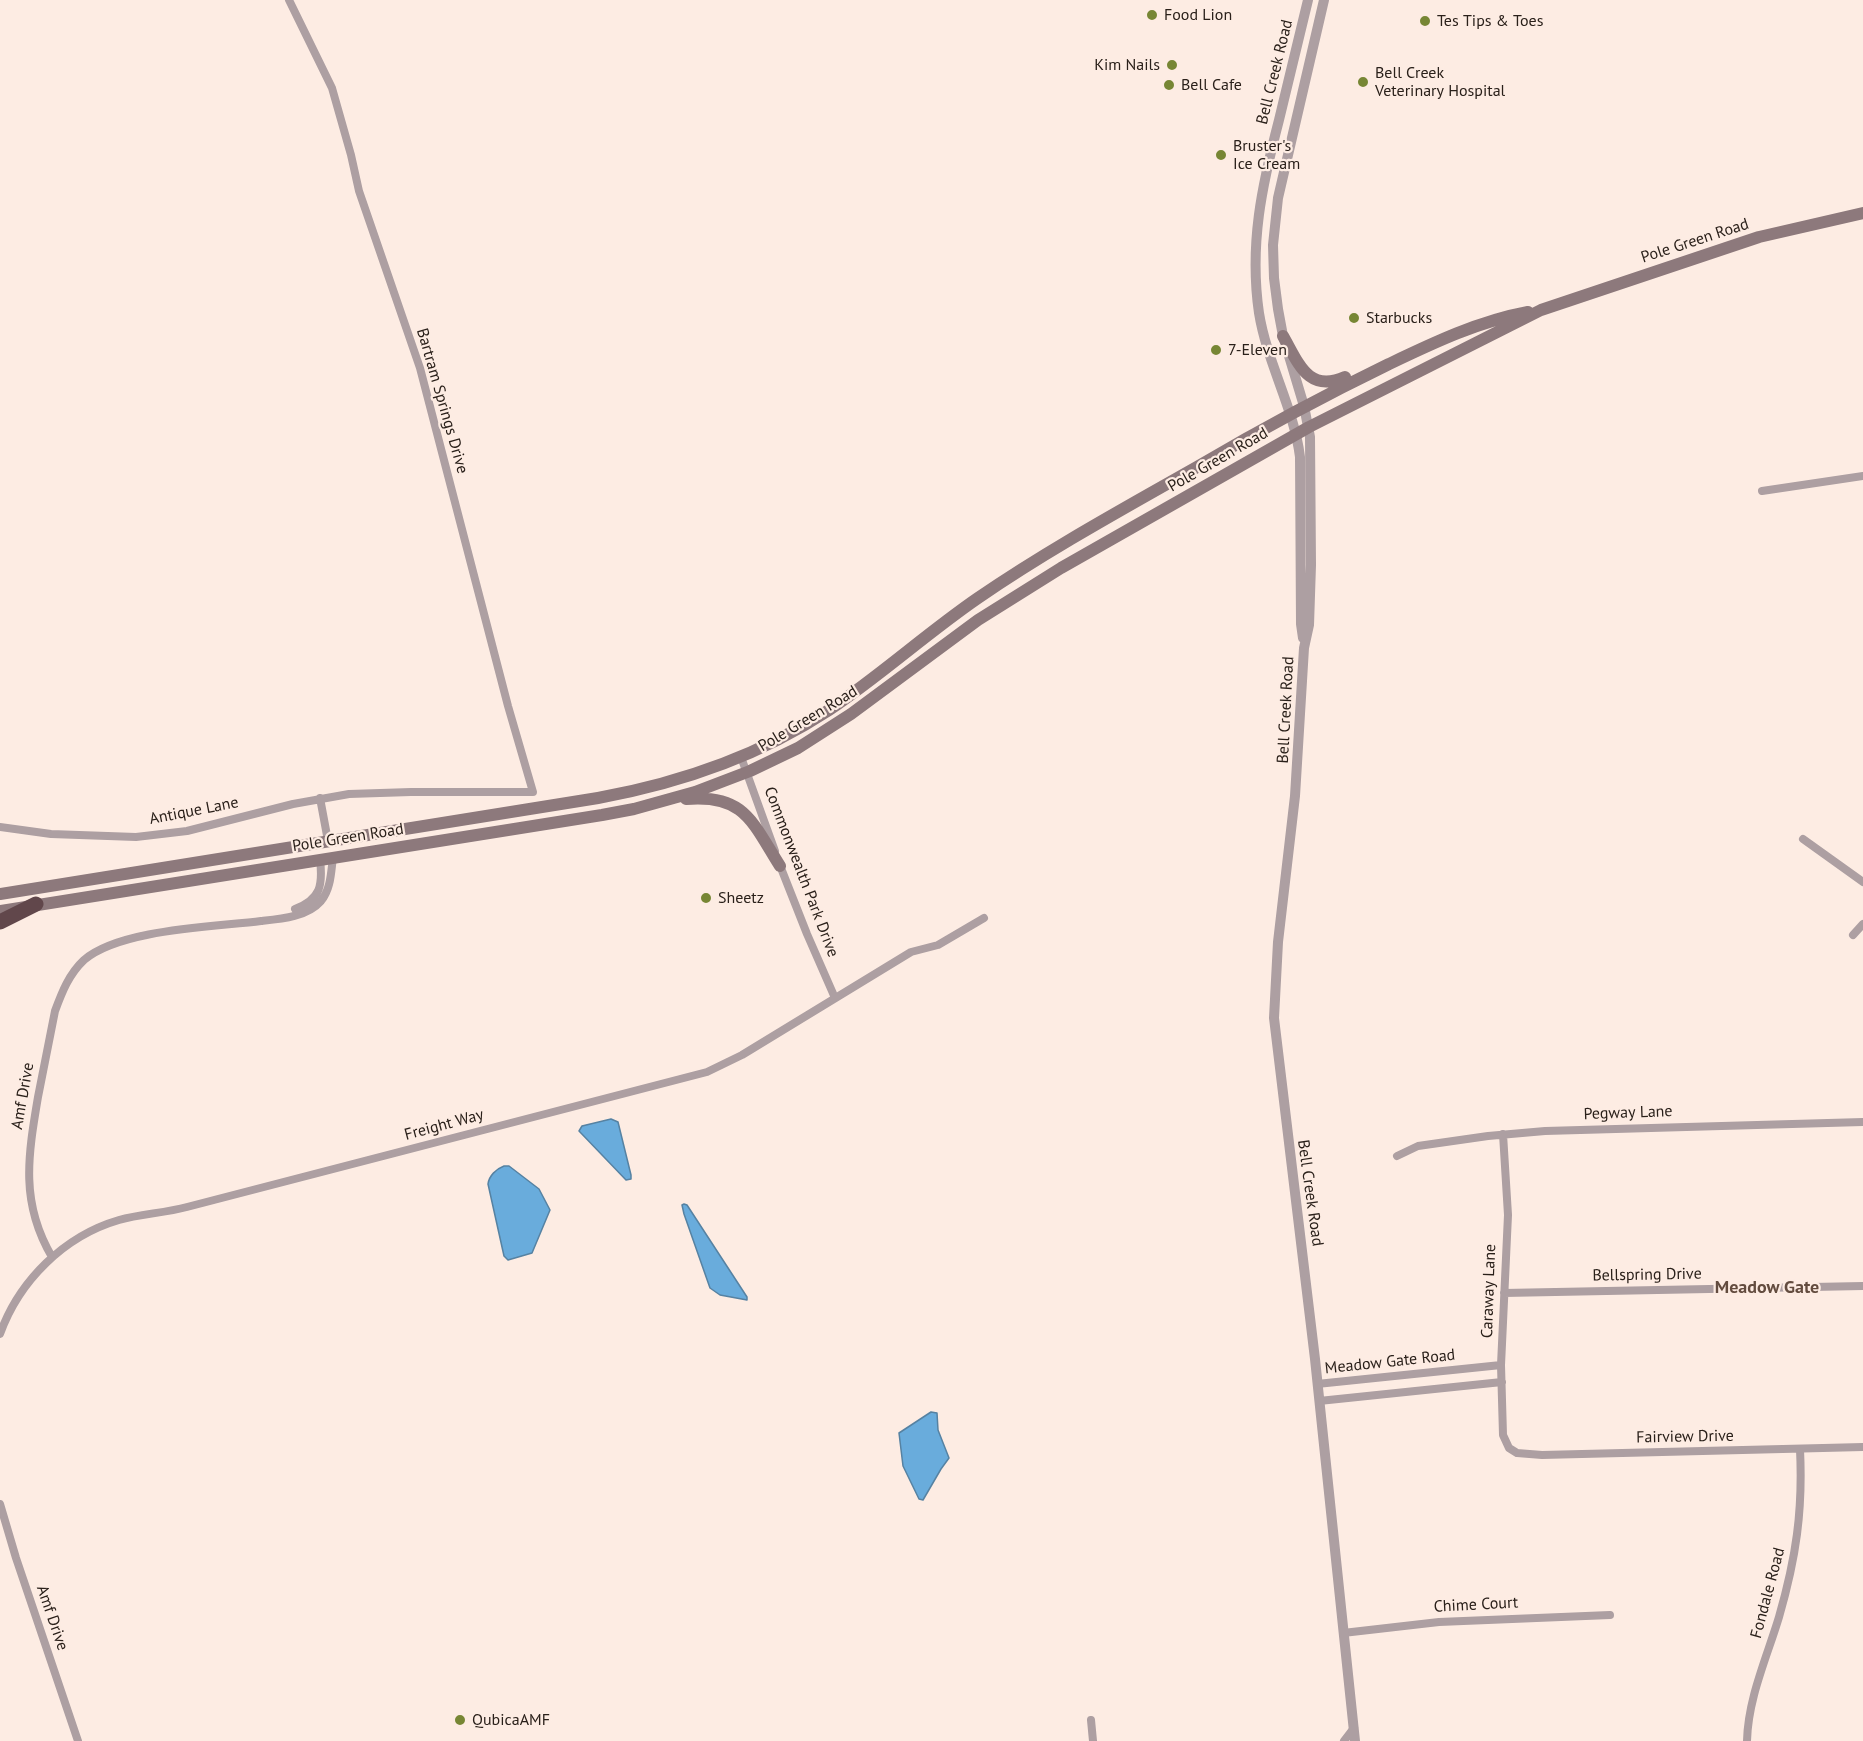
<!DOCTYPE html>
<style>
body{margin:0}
canvas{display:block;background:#fdece3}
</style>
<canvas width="1863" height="1741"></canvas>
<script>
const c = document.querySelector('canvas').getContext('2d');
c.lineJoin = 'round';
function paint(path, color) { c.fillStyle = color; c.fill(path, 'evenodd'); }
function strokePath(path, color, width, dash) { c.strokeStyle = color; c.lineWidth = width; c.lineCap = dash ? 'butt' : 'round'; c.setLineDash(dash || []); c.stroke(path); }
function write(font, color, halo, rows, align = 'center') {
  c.font = font + ' "PT Sans",sans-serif'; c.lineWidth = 4.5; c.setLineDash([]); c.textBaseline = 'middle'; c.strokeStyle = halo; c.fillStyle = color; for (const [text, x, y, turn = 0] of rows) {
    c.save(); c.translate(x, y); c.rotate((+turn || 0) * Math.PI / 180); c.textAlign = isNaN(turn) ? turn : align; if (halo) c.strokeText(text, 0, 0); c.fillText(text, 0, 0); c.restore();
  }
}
const water = new Path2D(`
 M611,1119L618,1122L631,1175V1179L626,1180L579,1131L582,1126Z
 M504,1166H509L539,1189L550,1210L532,1253L508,1260L504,1256L488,1184C489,1176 496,1169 504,1166Z
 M684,1204L687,1205L747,1297V1300L720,1295L710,1288L684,1214L682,1205Z
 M931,1412L937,1413L938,1430L949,1458L941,1469L923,1500L919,1499L903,1466L899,1433Z`);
paint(water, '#69acdc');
strokePath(water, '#5682a2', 1.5);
strokePath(new Path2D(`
 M1762,491L1863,476
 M741,757L775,851
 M320,798L328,841
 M0,827L51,834L136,837L187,831L293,804L349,794L411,792H533L508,706L420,368L359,191L351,155L332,88L289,0
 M1803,839L1863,882
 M779,863L807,934L835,998
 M295,909C321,899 323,885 320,859
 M1853,935L1863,924
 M1503,1134L1508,1215L1501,1365L1503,1435L1509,1448L1517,1453L1542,1455L1863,1447
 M1397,1156L1418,1146L1488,1136L1545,1131L1863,1122
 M52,1257C20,1203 28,1156 38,1097C44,1068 49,1040 55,1011C62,992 69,974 84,960C120,929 214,927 261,921C281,919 307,917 321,901C331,889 331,872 333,857
 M1504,1293L1863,1286
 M0,1334C19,1281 64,1236 119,1220C141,1214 164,1213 187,1207L707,1072L742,1055L911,952L938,945L984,918
 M1317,1384L1501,1365
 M1319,1401L1502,1382
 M0,1504L16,1558L78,1741
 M1343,1633L1439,1622L1610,1615
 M1091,1720L1093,1741
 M1344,1741L1354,1728
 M1747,1741C1748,1698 1767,1657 1779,1617C1796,1558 1803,1511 1800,1449`), '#ad9fa2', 8);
strokePath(new Path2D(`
 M1324,0L1278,198L1273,245L1274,278L1278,309L1283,336L1304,406L1310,437L1311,565L1309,625L1304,648L1295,796L1278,942L1274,1018L1315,1359L1355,1741
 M1303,638L1301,624L1300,457C1294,408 1267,363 1259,313C1249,245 1262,185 1279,120C1289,80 1298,40 1308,0`), '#ad9fa2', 10);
strokePath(new Path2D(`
 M1283,336C1299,364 1308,393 1345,377
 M686,799C745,794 752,822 780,866
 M0,894L598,798C680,783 759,756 829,710C881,675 927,633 978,598C1048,550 1123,509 1197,467C1260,430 1323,396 1389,364C1433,343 1479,321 1528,312
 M0,911L602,815L634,809L695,792L750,771L798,748L851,714L978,620L1061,568L1309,427L1541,310L1759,237L1863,213`), '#8d797c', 12);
strokePath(new Path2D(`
 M0,922L36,904`), '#61474b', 15);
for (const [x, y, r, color] of [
 [1152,15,6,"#778634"],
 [1425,21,6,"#778634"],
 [1172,65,6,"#778634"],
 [1363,82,6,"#778634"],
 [1169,85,6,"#778634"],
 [1221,155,6,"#778634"],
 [1354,318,6,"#778634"],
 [1216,350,6,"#778634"],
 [706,898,6,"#778634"],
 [460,1720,6,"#778634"]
]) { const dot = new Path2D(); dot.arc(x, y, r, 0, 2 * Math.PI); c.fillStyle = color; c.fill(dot); strokePath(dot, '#fdece3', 2); }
write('16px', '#2a201a', '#fdece3', [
 ["Food Lion",1164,15],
 ["Tes Tips & Toes",1437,21],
 ["Kim Nails",1160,65,"right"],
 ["Bell Creek",1375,73],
 ["Veterinary Hospital",1375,91],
 ["Bell Cafe",1181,85],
 ["Bruster's",1233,146],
 ["Ice Cream",1233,164],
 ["Starbucks",1366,318],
 ["7-Eleven",1228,350],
 ["Sheetz",718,898],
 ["QubicaAMF",472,1720]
], 'left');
write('16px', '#2a201a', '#fdece3', [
 ["Bell Creek Road",1275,72,-76],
 ["Pole Green Road",1695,241,-18],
 ["Bartram Springs Drive",442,401,74],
 ["Pole Green Road",1218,460,-30],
 ["Bell Creek Road",1286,710,-87],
 ["Pole Green Road",808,719,-31],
 ["Antique Lane",194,811,-11],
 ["Pole Green Road",348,838,-9],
 ["Commonwealth Park Drive",801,872,69],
 ["Amf Drive",23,1096,-80],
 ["Pegway Lane",1628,1113,-2],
 ["Freight Way",444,1125,-15],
 ["Bell Creek Road",1310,1193,82],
 ["Bellspring Drive",1647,1275,-1],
 ["Caraway Lane",1489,1291,-88],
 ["Meadow Gate Road",1390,1362,-6],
 ["Fairview Drive",1685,1437,-1],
 ["Fondale Road",1768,1593,-75],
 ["Chime Court",1476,1605,-3],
 ["Amf Drive",52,1618,71]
]);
write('bold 18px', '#634c3f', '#fdece3', [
 ["Meadow Gate",1767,1288]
]);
</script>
